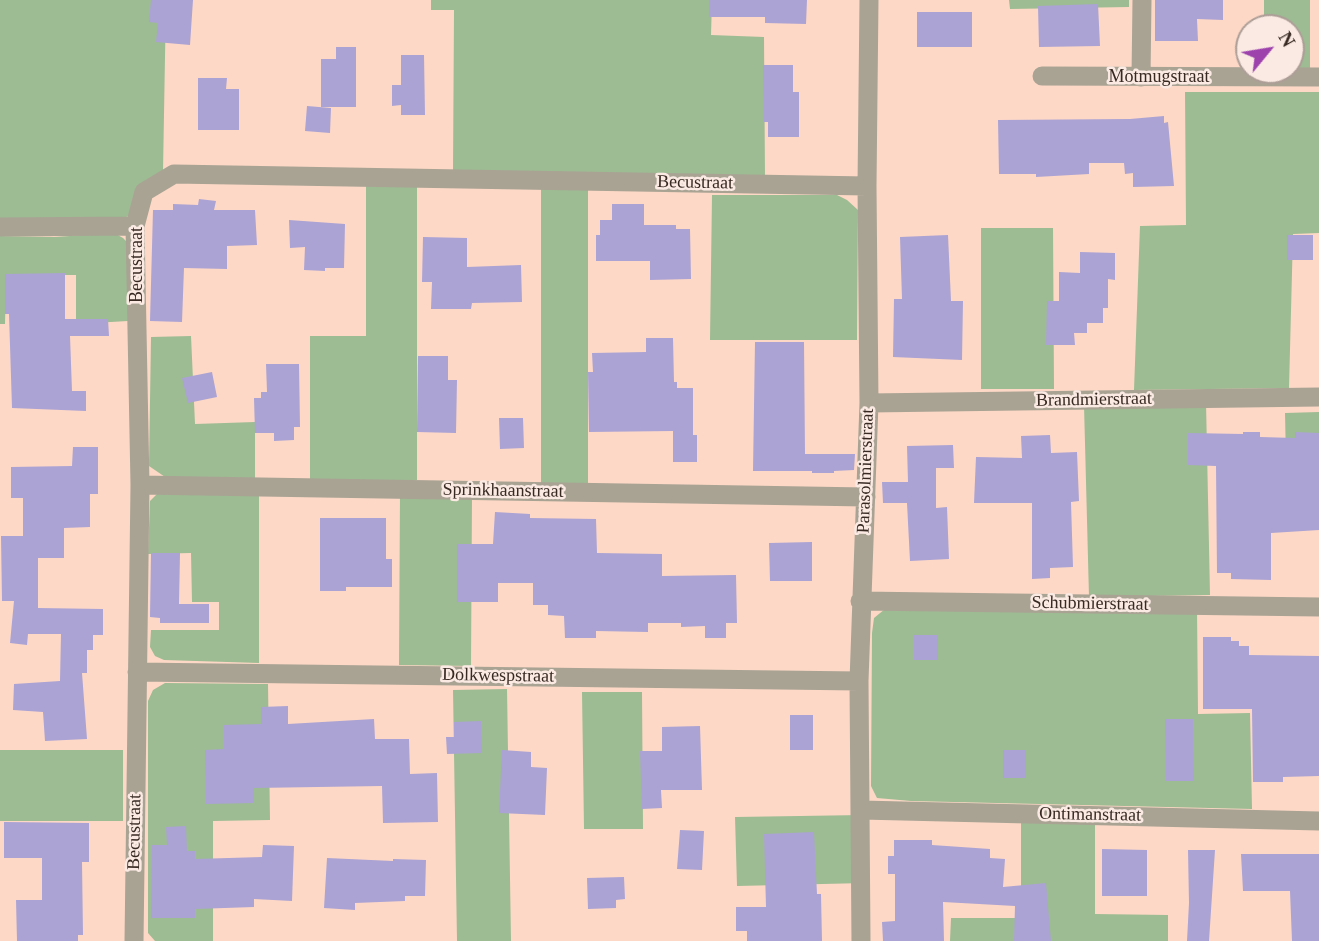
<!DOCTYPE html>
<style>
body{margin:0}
#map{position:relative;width:1319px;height:941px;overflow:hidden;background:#fdd8c6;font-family:Georgia,serif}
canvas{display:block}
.north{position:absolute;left:1235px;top:14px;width:70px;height:70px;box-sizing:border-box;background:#faeae3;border:2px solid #ac9d96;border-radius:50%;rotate:60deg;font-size:19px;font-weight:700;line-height:28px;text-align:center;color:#382a23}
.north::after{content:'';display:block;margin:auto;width:24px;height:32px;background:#9d42ad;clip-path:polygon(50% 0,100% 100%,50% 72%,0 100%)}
</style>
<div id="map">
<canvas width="1319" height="941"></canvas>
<div class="north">N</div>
</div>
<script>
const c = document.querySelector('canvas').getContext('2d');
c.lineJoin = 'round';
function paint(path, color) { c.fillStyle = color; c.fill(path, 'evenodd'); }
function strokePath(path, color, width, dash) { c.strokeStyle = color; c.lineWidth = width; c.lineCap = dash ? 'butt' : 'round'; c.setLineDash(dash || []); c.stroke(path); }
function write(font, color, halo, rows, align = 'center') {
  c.font = font + ' Georgia,serif'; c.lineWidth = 5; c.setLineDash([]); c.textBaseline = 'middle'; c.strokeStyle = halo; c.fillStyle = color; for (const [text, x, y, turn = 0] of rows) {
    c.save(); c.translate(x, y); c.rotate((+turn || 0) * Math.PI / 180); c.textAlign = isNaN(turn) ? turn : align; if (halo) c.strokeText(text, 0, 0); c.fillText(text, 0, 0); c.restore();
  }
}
paint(new Path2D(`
 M0,0H166L163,171L129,216L113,222L0,223Z
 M431,0H712L711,35L764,37L765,179L453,170L454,10H431Z
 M1009,0H1129V7L1010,9Z
 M1264,0H1310V71L1291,70V28H1264Z
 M1185,92H1319V233L1293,234L1289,388L1134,390L1140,226L1186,225Z
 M366,186H417V480H310V336H366Z
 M541,188L588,189V485H541Z
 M712,195H837L847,200L858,210L857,340H710Z
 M981,228H1053L1054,389H981Z
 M114,233L123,238L130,245L128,321L76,324V275H6L5,324H0V236L55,237Z
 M191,336L195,424L255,422V480L168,479L149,466L151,337Z
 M1206,402L1210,595L1089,597L1084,405Z
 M1319,412V509H1287L1285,413Z
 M259,491V663L164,660L155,656L150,647L151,630H219V602H192L191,553L148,554L150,501L158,493Z
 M400,493L472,494L471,666L399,665Z
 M885,609H1197L1198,714L1250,713L1252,809L911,801L877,798L871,786L872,633L874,618Z
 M165,683L268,684L270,820L213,821V941H155L148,933V701L153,690Z
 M507,689L511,941H457L453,690Z
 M582,692H642L643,829H584Z
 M0,750H123V821H0Z
 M863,815L865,883L737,886L735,817Z
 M1021,820L1095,821V914L1168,915V941H950L951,918H1021Z`), '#9dbc93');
paint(new Path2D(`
 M151,0H193L190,45L156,42L158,23L149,22Z
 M709,0H807L806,24L765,23V17H709Z
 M1155,0H1223V20L1197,19L1198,41H1155Z
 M1098,4L1100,46L1039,47L1038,6Z
 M917,12H972V47H917Z
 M336,47H356V107H321V59H336Z
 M401,55H424L425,115H401V105L392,106V85H401Z
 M763,65H793V92H799V137H768V122H764Z
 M198,78H227L226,89H239V130H198Z
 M307,106L331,108L330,133L305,131Z
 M1164,116V123L1168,122L1174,186L1133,187V173L1125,174L1124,163H1089V174L1036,177V174H999L998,120L1130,119Z
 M199,199L216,201L214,210H255L257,245L227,246V269L184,268L182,322L150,321L153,210H173V204L198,205Z
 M612,204H644V225H676V229H690L691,279L650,280V261H596V235H600V220H612Z
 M289,220L345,224L344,268H325V271L304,270L305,247L290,248Z
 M948,235L951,301H963L962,360L893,357L894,299H902L900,237Z
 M1287,235H1313V260H1287Z
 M423,237L467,238V267L521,265L522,302L472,303L471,309H431L432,282H422Z
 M1080,252L1115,253V280L1108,279V308H1103V323H1087V333H1074L1075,345H1046L1047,301H1059V272L1080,273Z
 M65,273V319H108L109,336H70L72,391H86V411L12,408L9,314H5V274Z
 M646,338H673L674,382H677V388H693V435H697V462H673V431L589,432L588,372H593L592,353L646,352Z
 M755,342H804L805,454H855L854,470L834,471V473H812V471H753Z
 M418,356H448V380H457L456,433L417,432Z
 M266,364H299L300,427H294V440L274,441V433H255L254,398H261V392H267Z
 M212,372L217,397L188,403L182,378Z
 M499,418H523L524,448L500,449Z
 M1243,432H1260V437L1295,438V432L1319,433V530L1271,533V580L1231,579V573H1217L1216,466L1188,465V433L1243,434Z
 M1050,435L1051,453L1077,452L1079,501L1071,502L1073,567L1050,568V578L1032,579V503H974L976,457L1022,458L1021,436Z
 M953,445L954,468H936V508L947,507L949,559L910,561L907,503H883L882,482H908L907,446Z
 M73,447H98V494H90V527L64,528V558H38V608L103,609V635H93V650H87V673H82L87,739L45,741L43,712L13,710L14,684L60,681L61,634H28L27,645L10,643L14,601H2L1,536H23V498H11V467L72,466Z
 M495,512L530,514V518L596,519L597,553L662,554V576L736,575L737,623H726V638H705V626L681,627V623H648V632L596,631V638H565L564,616L548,615V605H533V583H498V602H457V544H493Z
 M320,518H386V559H392V587H346V591H320Z
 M812,542V581H770L769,543Z
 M151,553H180L179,604H209V623H160V618L150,617Z
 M914,635H938V660H914Z
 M1203,637H1231V641H1239V646H1249V655L1319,656V776L1283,777V782H1253L1252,709H1203Z
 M288,706V724L374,719L375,739H409L410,774L437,773L438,822L383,823L382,786L254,788V803L206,804L205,750L224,749V725L261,724V707Z
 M790,715H813V750H790Z
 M1165,719H1193L1194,781H1166Z
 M481,721L482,753L447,754L446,737H454V722Z
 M700,726L702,790H661L662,808L642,809L640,751H662V727Z
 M502,750L531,752V767L547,768L545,815L499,813Z
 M1003,750H1026V778H1003Z
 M4,822L89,823V862H82L83,935H78V941H17L16,900H42V858H4Z
 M186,826L187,851H195V859L262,857L263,845L294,846L292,901L254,899V907L195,909V918H151L152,845H167L166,827Z
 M680,830L704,831L702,870L677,869Z
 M814,832L817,894H821L822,941H747V931H736V907H766L764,834Z
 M894,840H932V845L990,849V858L1005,859L1003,887L1046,883L1051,941H1014L1015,906L943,902L944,941H883L882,922L895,921V874H888V856H894Z
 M1102,849L1147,850V896H1102Z
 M1188,850H1215L1209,941H1187L1189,903Z
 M1241,854H1319V941H1292L1290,891H1243Z
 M327,858L393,861V859L426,860L425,896H405V901L355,903V910L324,908Z
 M624,877L625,899L616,900V908L588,909L587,878Z`), '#aba3d4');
strokePath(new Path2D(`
 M1042,76L1319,77
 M1141,77L1142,0
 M0,227L135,226
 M869,403L1319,397
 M140,485L866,497
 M860,601L1319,607
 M137,672L859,681
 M861,810L1319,821
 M134,941L140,485L135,226L144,192L174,174L867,186
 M861,941L859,681L869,403L867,186L869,0`), '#a9a394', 19);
write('18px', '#382a23', '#faeae3', [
 ["Motmugstraat",1159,77],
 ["Becustraat",695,183,1],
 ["Becustraat",137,265,-90],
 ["Brandmierstraat",1094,400,-1],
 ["Parasolmierstraat",866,471,-88],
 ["Sprinkhaanstraat",503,491,1],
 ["Schubmierstraat",1090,604,1],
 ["Dolkwespstraat",498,676,1],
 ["Ontimanstraat",1090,815,1],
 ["Becustraat",135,832,-89]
]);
</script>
